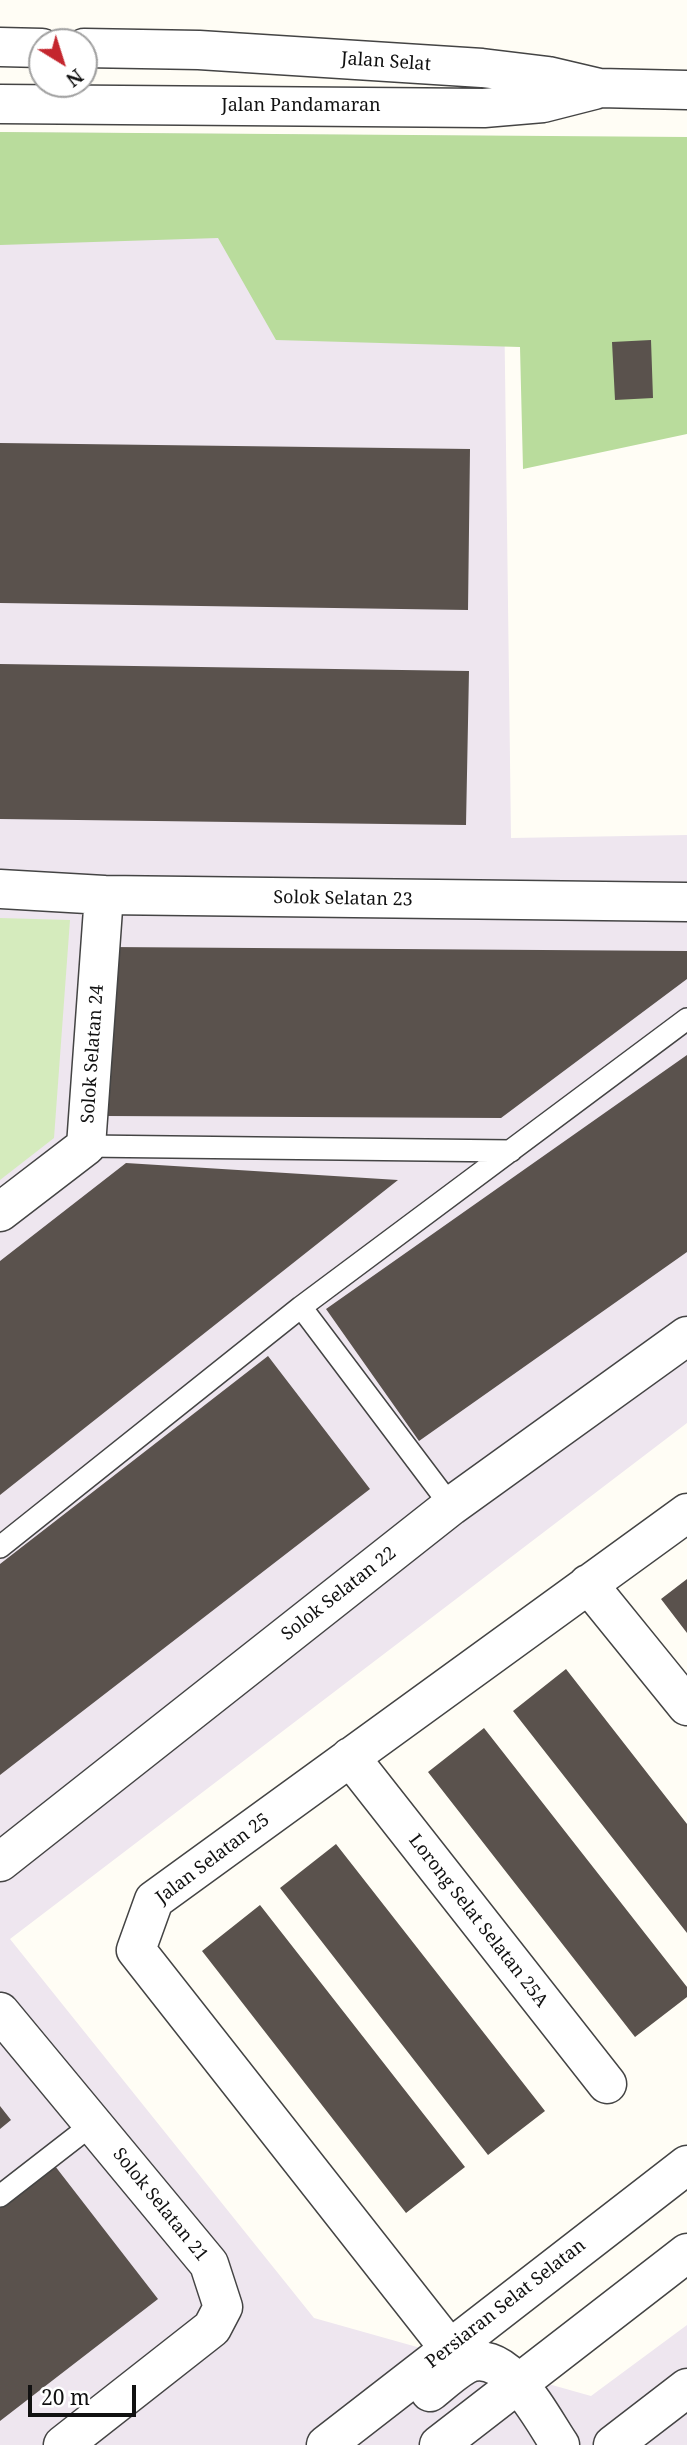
<!DOCTYPE html>
<style>
body{margin:0}
#map{position:relative;width:687px;height:2445px;overflow:hidden;background:#fffdf5;font-family:"Noto Serif",serif}
canvas{display:block}
.north{position:absolute;left:28px;top:28px;width:70px;height:70px;box-sizing:border-box;background:#fff;border:2px solid #a0a0a0;border-radius:50%;rotate:142deg;font-size:19px;font-weight:700;line-height:28px;text-align:center;color:#111}
.north::after{content:'';display:block;margin:auto;width:24px;height:32px;background:#c4262e;clip-path:polygon(50% 0,100% 100%,50% 72%,0 100%)}
.scale{position:absolute;left:28px;top:2385px;width:108px;height:32px;box-sizing:border-box;border:4px solid #111;border-top:0;padding-left:9px;font-size:21px;line-height:24px;white-space:nowrap;color:#111;-webkit-text-stroke:5px #fff;paint-order:stroke}
</style>
<div id="map">
<canvas width="687" height="2445"></canvas>
<div class="north">N</div>
<div class="scale">20 m</div>
</div>
<script>
const c = document.querySelector('canvas').getContext('2d');
c.lineJoin = 'round';
function paint(path, color) { c.fillStyle = color; c.fill(path, 'evenodd'); }
function strokePath(path, color, width, dash) { c.strokeStyle = color; c.lineWidth = width; c.lineCap = dash ? 'butt' : 'round'; c.setLineDash(dash || []); c.stroke(path); }
function write(font, color, halo, rows, align = 'center') {
  c.font = font + ' "Noto Serif",serif'; c.lineWidth = 7; c.setLineDash([]); c.textBaseline = 'middle'; c.strokeStyle = halo; c.fillStyle = color; for (const [text, x, y, turn = 0] of rows) {
    c.save(); c.translate(x, y); c.rotate((+turn || 0) * Math.PI / 180); c.textAlign = isNaN(turn) ? turn : align; if (halo) c.strokeText(text, 0, 0); c.fillText(text, 0, 0); c.restore();
  }
}
paint(new Path2D(`
 M0,132L502,136L511,838L687,835V1423L10,1939L314,2318L591,2396L687,2325V2445H0Z`), '#eee6ef');
paint(new Path2D(`
 M0,918L70,920L54,1138L0,1180Z`), '#d5ebbd');
paint(new Path2D(`
 M0,132L687,137V434L523,469L520,347L276,340L218,238L0,245Z`), '#b9dc9c');
paint(new Path2D(`
 M651,340L653,398L615,400L612,342Z
 M0,443L470,449L468,610L0,603Z
 M0,664L469,671L466,825L0,819Z
 M109,947L687,951V979L501,1118L107,1116Z
 M687,1055V1252L419,1441L326,1309Z
 M126,1163L398,1180L0,1495V1261Z
 M268,1356L370,1489L0,1775V1564Z
 M687,1579V1633L661,1599Z
 M566,1669L687,1824V1933L513,1711Z
 M484,1728L687,1987V1997L635,2037L428,1772Z
 M336,1844L545,2111L488,2155L280,1888Z
 M260,1905L465,2167L406,2213L202,1951Z
 M0,2106L11,2120L0,2129Z
 M55,2166L158,2299L0,2421V2208Z`), '#5a524d');
const service = new Path2D(`
 M86,1146L511,1151
 M301,1307L451,1506
 M0,1547L301,1307L687,1019
 M0,2196L94,2123`);
const minor = new Path2D(`
 M0,47L42,48
 M84,48L199,50L482,68L548,76L599,88L687,90
 M0,104L484,108L543,103L594,90
 M0,889L104,895L687,902
 M0,1212L86,1146L104,895
 M588,1584L687,1706
 M350,1757L607,2084
 M0,1862L451,1506L687,1336
 M0,2012L209,2264L223,2307L212,2328L63,2445
 M449,2348L136,1950L154,1900L687,1513
 M430,2392C441,2383 453,2372 465,2365C505,2343 542,2419 560,2445
 M326,2445L687,2165
 M439,2445L687,2253
 M613,2445L687,2388`);
strokePath(service, '#444', 24);
strokePath(minor, '#444', 41);
strokePath(service, '#fff', 21);
strokePath(minor, '#fff', 38);
write('18px', '#111', '#fff', [
 ["Jalan Selat",386,62,4],
 ["Jalan Pandamaran",301,106],
 ["Solok Selatan 23",343,899,1],
 ["Solok Selatan 24",93,1054,-86],
 ["Solok Selatan 22",339,1594,-38],
 ["Jalan Selatan 25",213,1859,-37],
 ["Lorong Selat Selatan 25A",478,1921,52],
 ["Solok Selatan 21",160,2205,51],
 ["Persiaran Selat Selatan",506,2304,-38]
]);
</script>
